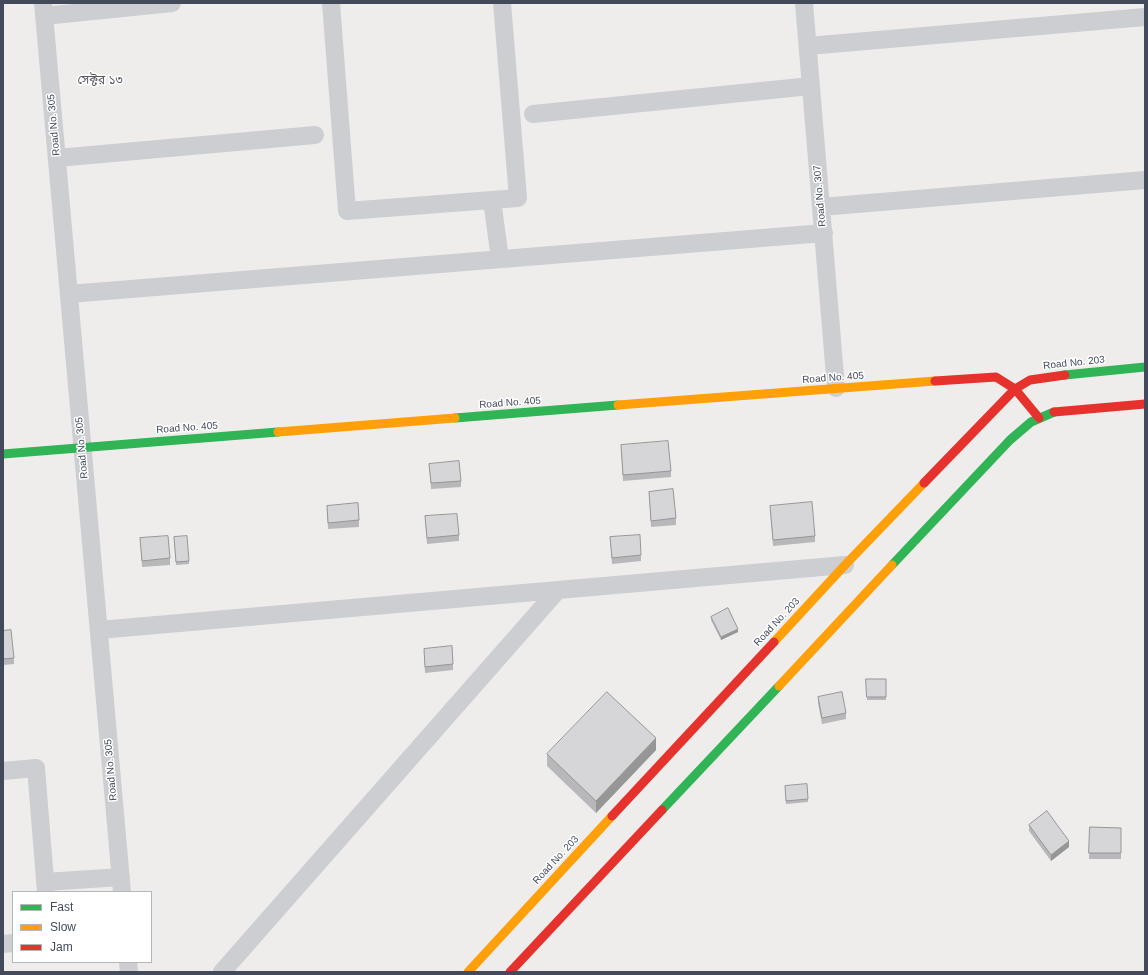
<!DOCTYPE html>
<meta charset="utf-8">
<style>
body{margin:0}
#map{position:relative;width:1148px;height:975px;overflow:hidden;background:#eeedec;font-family:Arial,sans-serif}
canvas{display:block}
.frame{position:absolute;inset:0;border:4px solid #424a5b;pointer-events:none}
.legend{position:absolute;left:12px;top:891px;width:140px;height:72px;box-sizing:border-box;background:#fff;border:1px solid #b3b7bd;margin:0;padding:5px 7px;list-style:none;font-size:12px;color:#424a5b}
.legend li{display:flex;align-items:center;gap:8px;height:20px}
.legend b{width:20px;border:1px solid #b3b7bd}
</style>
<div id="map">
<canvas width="1148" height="975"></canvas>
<div class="frame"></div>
<ul class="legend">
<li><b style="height:5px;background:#30b455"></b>Fast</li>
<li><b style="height:5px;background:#ff9f0a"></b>Slow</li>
<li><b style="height:5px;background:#e5322d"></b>Jam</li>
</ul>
</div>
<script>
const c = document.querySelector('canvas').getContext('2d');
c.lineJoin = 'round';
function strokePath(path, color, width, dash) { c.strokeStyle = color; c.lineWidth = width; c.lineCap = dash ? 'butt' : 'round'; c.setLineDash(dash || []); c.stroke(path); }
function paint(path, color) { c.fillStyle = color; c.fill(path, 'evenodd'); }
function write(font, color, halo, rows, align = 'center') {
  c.font = font + ' Arial,"Noto Sans Bengali",sans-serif'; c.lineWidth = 3; c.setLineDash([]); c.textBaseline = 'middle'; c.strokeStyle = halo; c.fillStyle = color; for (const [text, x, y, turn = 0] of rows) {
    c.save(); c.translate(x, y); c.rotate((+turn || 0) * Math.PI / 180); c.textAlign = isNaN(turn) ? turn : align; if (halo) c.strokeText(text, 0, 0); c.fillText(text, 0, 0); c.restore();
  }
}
strokePath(new Path2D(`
 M43,3L122,892
 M331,3L347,211L518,198L502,3
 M804,3L836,388
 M44,16L172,3
 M808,46L1145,17
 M533,114L811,86
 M57,158L315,135
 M492,200L500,259
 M821,207L1145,180
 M69,294L824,233
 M99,630L845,565
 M3,771L36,768L46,892
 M45,882L121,877
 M3,944L13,943
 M128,962L129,972
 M222,972L557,591`), '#cdced2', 18);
strokePath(new Path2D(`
 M1065,375L1145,367
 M455,418L618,405
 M3,454L278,432
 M892,565L1010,440L1031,422L1054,412
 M662,810L779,686`), '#30b455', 9);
strokePath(new Path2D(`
 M618,405L935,381
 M278,432L455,418
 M774,642L845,565L924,483
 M779,686L892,565
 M468,972L612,816`), '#ff9f0a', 9);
strokePath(new Path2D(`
 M935,381L996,377L1015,389L1039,418
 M1054,412L1145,404
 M924,483L1015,389L1030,380L1065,375
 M612,816L774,642
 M510,972L662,810`), '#e5322d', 9);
paint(new Path2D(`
 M621,445L671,471V477L623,481Z
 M429,464L461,481V487L431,489Z
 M649,492L676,518V525L651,527Z
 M327,506L359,520V527L328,529Z
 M770,506L815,536V542L773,546Z
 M425,516L459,535V541L427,544Z
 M610,537L641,555V561L612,564Z
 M140,538L170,558V565L142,567Z
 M174,540L189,561V564L176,565Z
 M711,617L738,632L721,640L711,620Z
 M3,631L14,658V664L3,665Z
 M424,649L453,664V670L425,673Z
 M866,679H886V700H867Z
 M818,697L846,713V719L822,724L818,703Z
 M656,750L596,813L547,766V754Z
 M785,789L808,799V802L786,804Z
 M1029,825L1069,847L1051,861L1029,831Z
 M1090,827L1121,828V859H1089Z`), '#b8b8ba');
paint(new Path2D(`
 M738,629V632L721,640V637Z
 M656,738V750L596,813V801Z
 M1069,841V847L1051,861V855Z`), '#969697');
const building = new Path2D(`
 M668,441L671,471L623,475L621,445Z
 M459,461L461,481L431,483L429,464Z
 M673,489L676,518L651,521L649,492Z
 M812,502L815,536L773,540L770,506Z
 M358,503L359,520L328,523L327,506Z
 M457,514L459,535L427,538L425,516Z
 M640,535L641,555L612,558L610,537Z
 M168,536L170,558L142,561L140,538Z
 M187,536L189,561L176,562L174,537Z
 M728,608L738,629L721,637L711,617Z
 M11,630L14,658L3,659V631Z
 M452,646L453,664L425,667L424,649Z
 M866,679H886V697H867Z
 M607,692L656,738L596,801L547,754Z
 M842,692L846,713L822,718L818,697Z
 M807,784L808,799L786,801L785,786Z
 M1047,811L1069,841L1051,855L1029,825Z
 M1090,827L1121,828V853H1089Z`);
paint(building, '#d6d6d8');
strokePath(building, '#969697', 1);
write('10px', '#424a5b', '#fff', [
 ["Road No. 305",54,125,-95],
 ["Road No. 307",820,196,-95],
 ["Road No. 203",1074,363,-6],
 ["Road No. 405",833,378,-4],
 ["Road No. 405",510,403,-4],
 ["Road No. 405",187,428,-4],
 ["Road No. 305",82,448,-95],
 ["Road No. 203",777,622,-47],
 ["Road No. 305",111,770,-95],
 ["Road No. 203",556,860,-47]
]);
write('12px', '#585a61', '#fff', [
 ["সেক্টর ১৩",100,81]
]);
</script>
